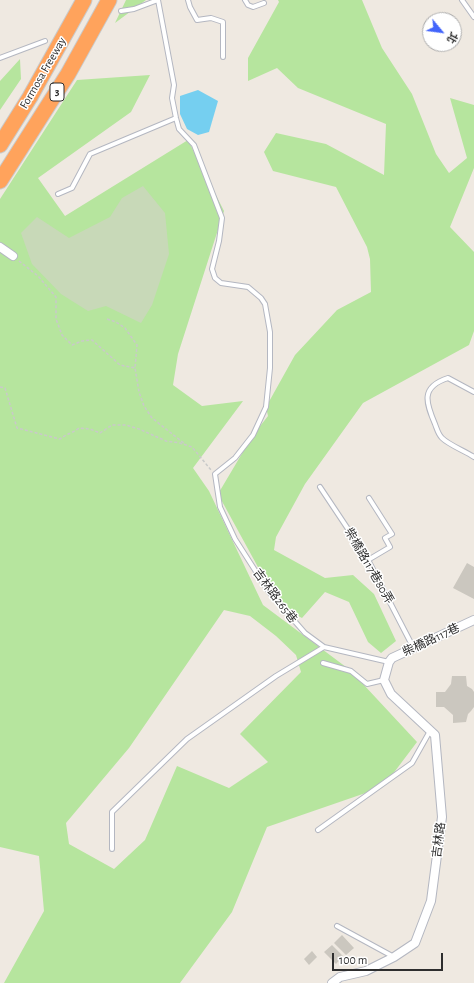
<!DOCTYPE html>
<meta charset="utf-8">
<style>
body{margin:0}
#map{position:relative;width:474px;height:983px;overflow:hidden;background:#efe9e1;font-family:"Alegreya Sans","Noto Sans TC",sans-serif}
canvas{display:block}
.north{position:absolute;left:422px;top:12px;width:40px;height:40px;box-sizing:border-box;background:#fff;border:1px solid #ababab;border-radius:50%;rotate:119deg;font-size:11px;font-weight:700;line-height:16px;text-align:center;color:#2e2e2e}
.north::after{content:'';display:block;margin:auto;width:14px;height:18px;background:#4264fb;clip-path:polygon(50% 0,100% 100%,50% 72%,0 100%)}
.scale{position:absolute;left:332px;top:953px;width:111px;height:18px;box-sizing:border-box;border:2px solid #2e2e2e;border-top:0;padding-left:5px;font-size:12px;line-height:14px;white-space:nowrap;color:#2e2e2e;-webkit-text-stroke:3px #fff;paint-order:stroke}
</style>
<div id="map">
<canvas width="474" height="983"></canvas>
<div class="north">北</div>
<div class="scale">100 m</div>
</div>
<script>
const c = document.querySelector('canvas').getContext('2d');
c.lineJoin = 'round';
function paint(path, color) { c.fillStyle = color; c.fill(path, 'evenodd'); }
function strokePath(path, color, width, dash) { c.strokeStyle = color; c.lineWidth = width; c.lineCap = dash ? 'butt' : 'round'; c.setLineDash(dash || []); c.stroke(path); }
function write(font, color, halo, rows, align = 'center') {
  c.font = font + ' "Alegreya Sans","Noto Sans TC",sans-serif'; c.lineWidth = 3; c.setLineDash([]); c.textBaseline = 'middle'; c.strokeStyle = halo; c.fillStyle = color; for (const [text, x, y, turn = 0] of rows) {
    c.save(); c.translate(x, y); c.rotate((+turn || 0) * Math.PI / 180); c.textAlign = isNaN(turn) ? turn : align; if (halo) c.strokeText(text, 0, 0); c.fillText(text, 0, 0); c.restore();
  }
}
paint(new Path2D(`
 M126,0H146L115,23Z
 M278,0H362L382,48L412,94L436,154L449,173L467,158L450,98L474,105V168L450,227L474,252V331L469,345L363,403L305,484L276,537L274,550L325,578L353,575L374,594L396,641L381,653L368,642L349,602L325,592L302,618L287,610L259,569L218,494L253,435L268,416L266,407L295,355L337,310L371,292L370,259L367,247L336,187L273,171L264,152L276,133L326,144L384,175L386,124L298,88L277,68L248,81V58L279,2Z
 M20,59L21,79L0,110V81Z
 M150,75L131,112L38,178L65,216L188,140L224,211L178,354L173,385L202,406L243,401L193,468L209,491L263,605L350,670L417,742L383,787L267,827L232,912L180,983H4L44,911L39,856L0,847V199L77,80ZM224,610L250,616L276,636L296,655L301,672L240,734L268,762L229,788L177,766L145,840L114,869L69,844L66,823L129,748Z`), '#b6e59e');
paint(new Path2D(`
 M143,186L165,213L169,254L152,305L141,323L106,306L88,311L61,294L32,264L21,233L37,217L69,238L110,217L122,198Z`), '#c8d9b8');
paint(new Path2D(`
 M198,90L218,101L209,132L198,135L187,129L180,114V96Z`), '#75cff0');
paint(new Path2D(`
 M467,563L474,567V599L453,588Z
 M452,676H466L467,686L472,689L474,692V707L471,711L468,714L466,722L453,723V715L444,707H436V692H445L451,684Z
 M342,935L354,948L346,955L334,943Z
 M332,945L343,956L336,964L324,952Z
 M312,951L317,957L309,965L304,959Z`), '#cbc7bf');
const lane = new Path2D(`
 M158,0L174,85L172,98L176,118L179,129L194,145L222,218L219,241L212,269L215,278L221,283L248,287L261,298L265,304L270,332V368L266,407L253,435L235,458L215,474L220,507L235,539L269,592L305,633L324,647L389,662
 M188,0L190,7L197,20L211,18L223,22V57
 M245,0L248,5L253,7L264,3
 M462,0L474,17
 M121,11L134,9L158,0
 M0,58L45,41
 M58,194L72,188L90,154L176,118
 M474,392L448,378C420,387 426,403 435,424C437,429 438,434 442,438C449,445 465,451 474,457
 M320,487L366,556L413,647
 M368,560L390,547L385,538L392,534L369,498
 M323,663L351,671L367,684L384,680
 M318,830L412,763L430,731
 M112,849V812L187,739L276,676L324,647
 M337,926L394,957`);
const street = new Path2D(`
 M0,247L13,256
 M332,983L340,977L366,971L394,957L415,943L431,901L442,817L435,735L391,694L384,680L389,662L392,658L474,620`);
const highway = new Path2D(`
 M0,145L30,97L84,0
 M0,181L68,74L109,0`);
strokePath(lane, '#b4b7c1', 6);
strokePath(street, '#b4b7c1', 10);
strokePath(highway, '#c9c9c9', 17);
strokePath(new Path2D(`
 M19,261L38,276L56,297V319L62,335L72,345L82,341L92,340L120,365L135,368
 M107,319L116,322L125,328L137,345L135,368L139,392L144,406L152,418L185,444
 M0,387L5,388L17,428L60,439C66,434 73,433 79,428L90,429L100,433L112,425H126L139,429L166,441L180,443L192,447L211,470`), '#c9c9c9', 1.5, [3, 2]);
strokePath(lane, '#fff', 4);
strokePath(street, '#fff', 8);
strokePath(highway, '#ffa35c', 15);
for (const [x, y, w] of [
 [57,92,14]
]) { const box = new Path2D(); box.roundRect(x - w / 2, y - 9, w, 18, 3); c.fillStyle = '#fff'; c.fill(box); strokePath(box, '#2e2e2e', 1); }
write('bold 11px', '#2e2e2e', null, [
 ["3",57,92]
]);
write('12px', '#2e2e2e', '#fff', [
 ["Formosa Freeway",43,73,-60],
 ["柴橋路117巷80弄",369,566,60],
 ["吉林路265巷",275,596,53],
 ["柴橋路117巷",431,640,-25],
 ["吉林路",439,840,-83]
]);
</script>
